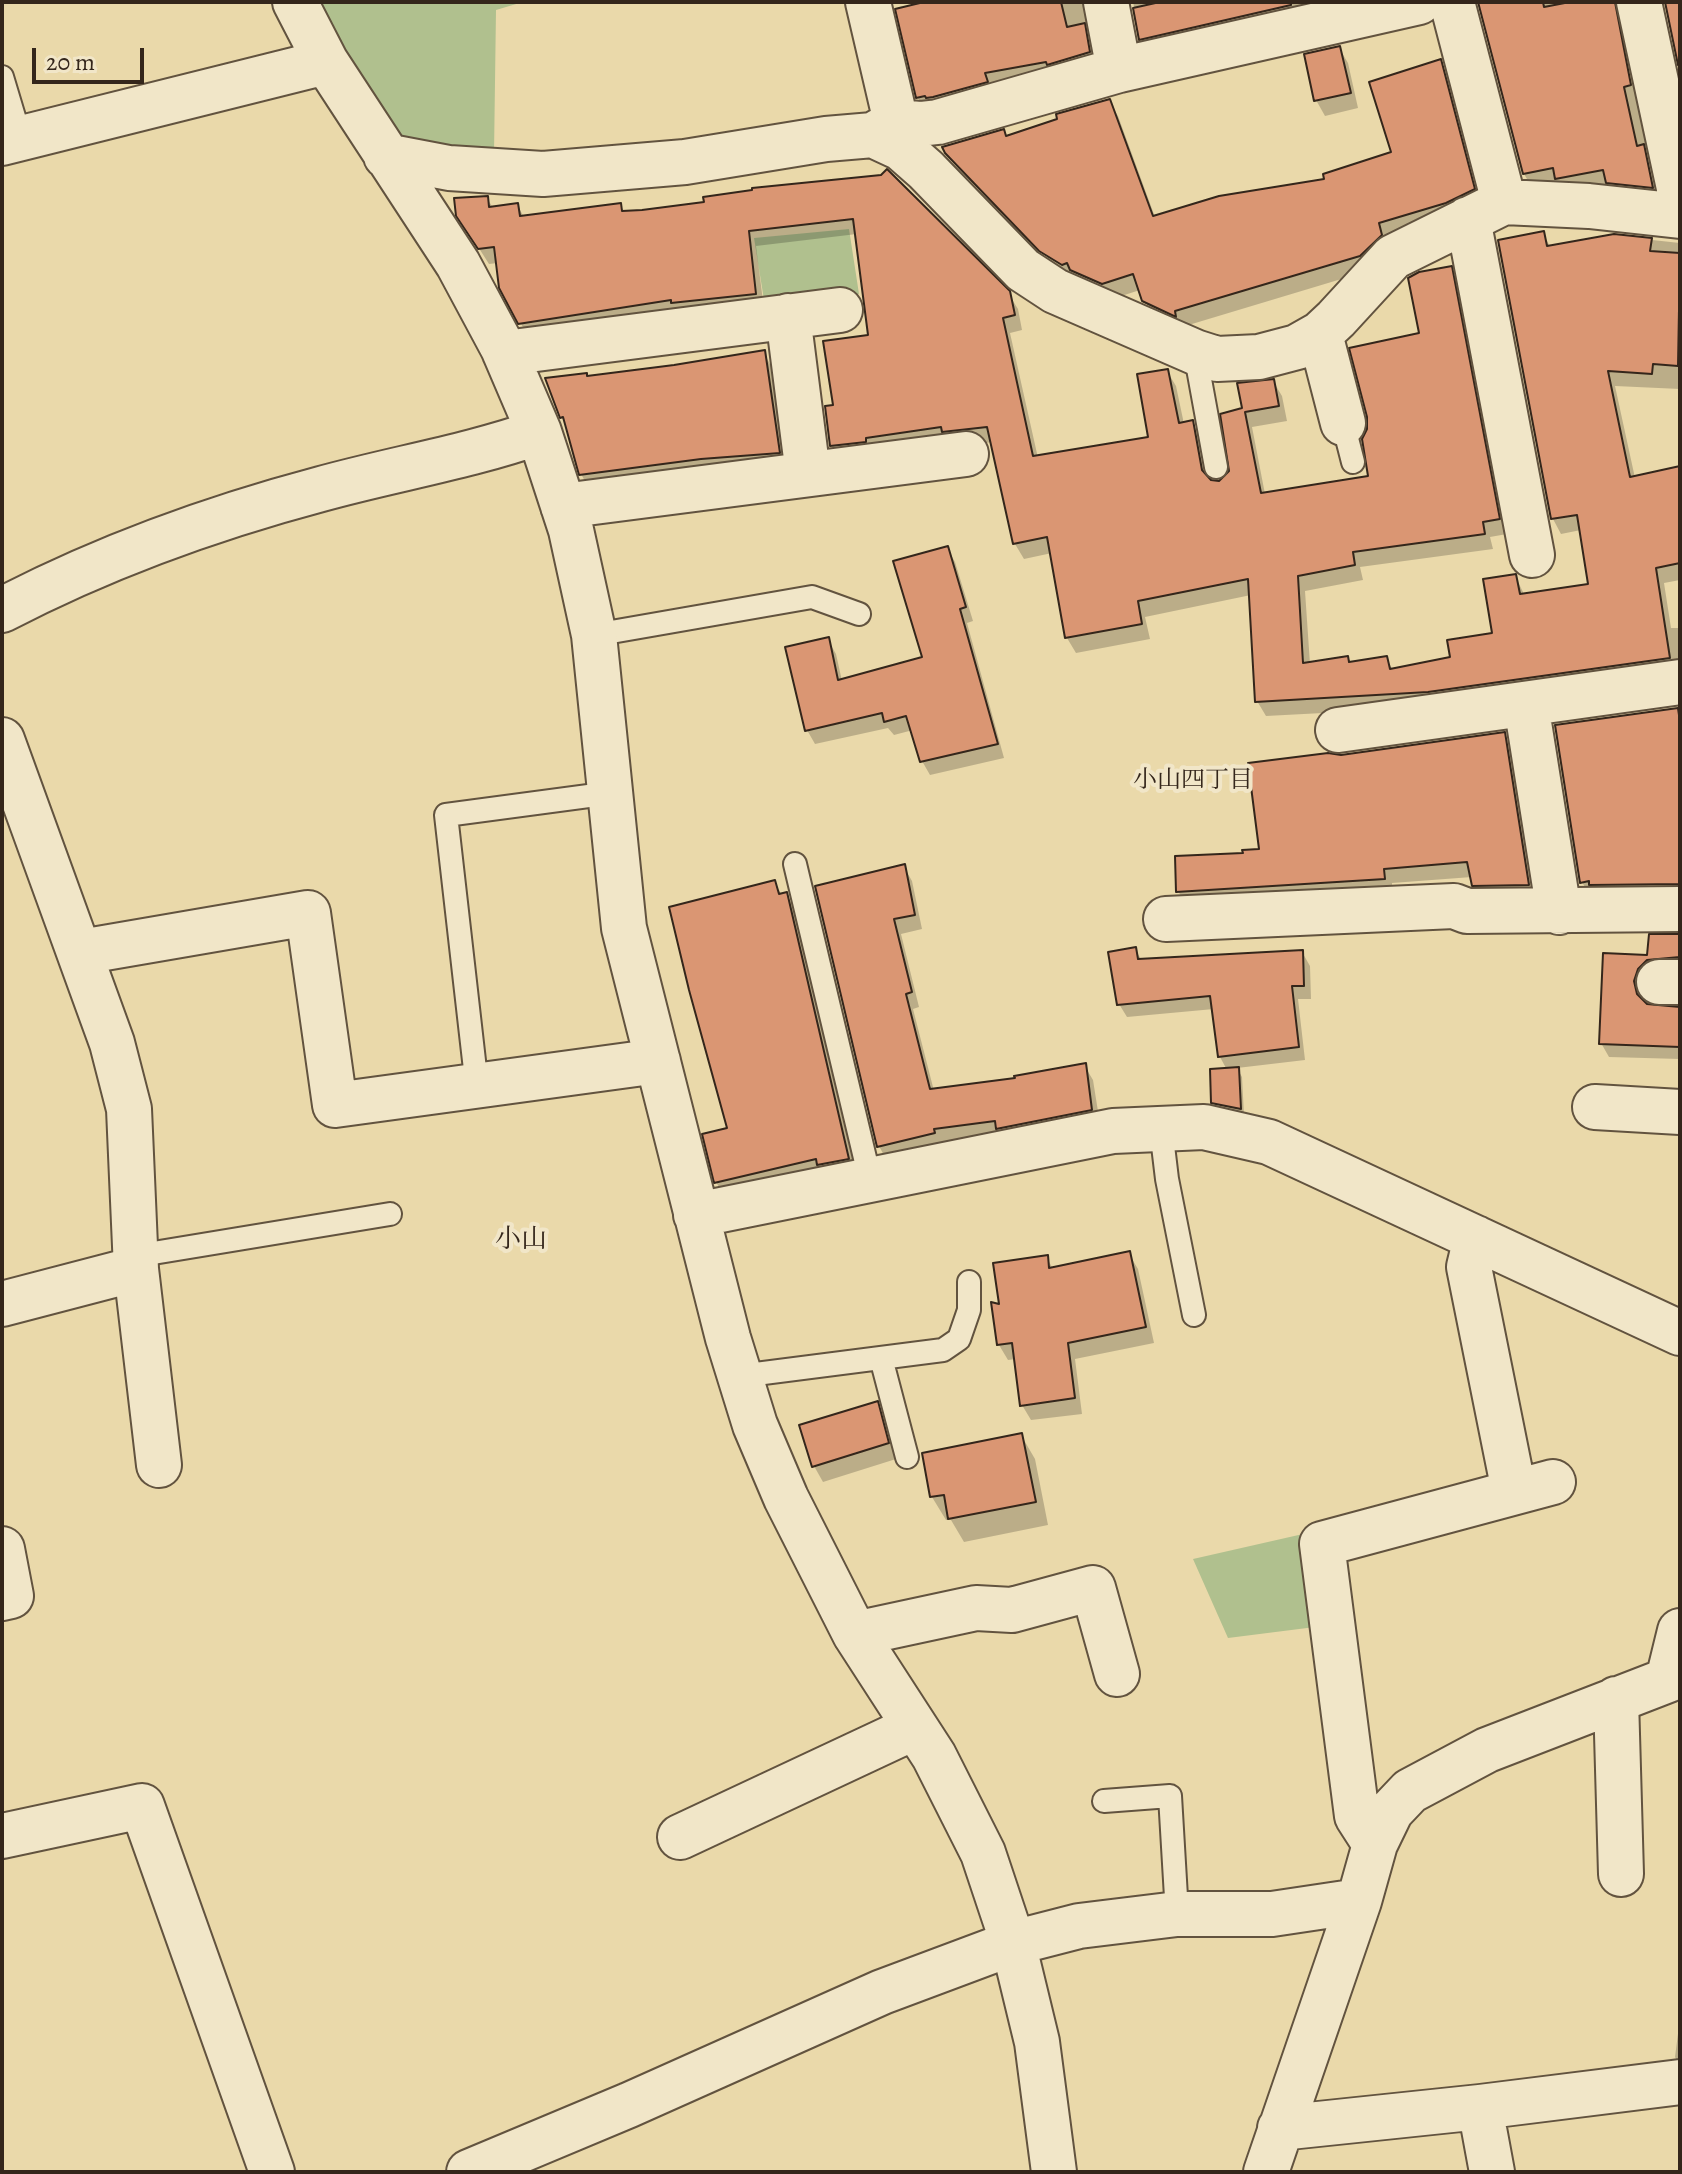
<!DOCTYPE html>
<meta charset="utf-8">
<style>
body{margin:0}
#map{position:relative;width:1682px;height:2174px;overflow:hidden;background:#ead9aa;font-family:Alegreya,serif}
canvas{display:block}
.frame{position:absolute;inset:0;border:4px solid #34261b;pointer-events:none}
.scale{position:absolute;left:32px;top:48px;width:112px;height:36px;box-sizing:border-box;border:4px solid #34261b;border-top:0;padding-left:10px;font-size:24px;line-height:28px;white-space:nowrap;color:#34261b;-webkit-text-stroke:6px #f1e6c8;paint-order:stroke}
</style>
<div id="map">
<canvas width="1682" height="2174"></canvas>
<div class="frame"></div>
<div class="scale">20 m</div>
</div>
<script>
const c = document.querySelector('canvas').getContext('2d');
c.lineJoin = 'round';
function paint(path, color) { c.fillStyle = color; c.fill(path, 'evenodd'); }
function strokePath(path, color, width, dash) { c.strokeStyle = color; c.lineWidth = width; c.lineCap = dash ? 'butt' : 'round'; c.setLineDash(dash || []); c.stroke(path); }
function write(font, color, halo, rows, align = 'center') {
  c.font = font + ' Alegreya,"Noto Serif JP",serif'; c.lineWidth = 8; c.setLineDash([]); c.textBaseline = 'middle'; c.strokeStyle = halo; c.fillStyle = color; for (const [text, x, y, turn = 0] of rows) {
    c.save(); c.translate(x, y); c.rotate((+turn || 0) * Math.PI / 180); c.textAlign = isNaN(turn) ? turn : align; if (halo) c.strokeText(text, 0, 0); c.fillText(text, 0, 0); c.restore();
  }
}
paint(new Path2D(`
 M314,2H523L496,10L494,154L388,145Z
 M849,229L859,294L765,306L754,238Z
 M1303,1534L1315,1627L1228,1638L1193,1559Z`), '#b0c08e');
paint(new Path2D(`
 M916,2H1095L1097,68L927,113L918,98L898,11L917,6Z
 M1133,2H1380L1149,54L1141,39Z
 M1480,2H1628L1660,202L1616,197L1609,185L1566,193L1533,189L1524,174Z
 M1339,48L1348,63L1358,108L1325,116L1316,100Z
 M1440,61L1449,77L1482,204L1368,271L1182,327L1153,317L1140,290L1112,299L1050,266L954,166L1045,259L1047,256L955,161H951L947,153L1007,138L1109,101L1118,116L1155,217L1327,180L1394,153Z
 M882,177L1008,293L1018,309L1022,330L1010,333L1038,458L1150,439L1167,371L1176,386L1184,424L1192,422L1201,437L1209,482L1220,483L1231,473L1244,410L1273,381L1282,396L1287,421L1252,427L1265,494L1370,478L1421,334L1450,268L1459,283L1507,534L1490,537L1493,549L1360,567L1363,580L1305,591L1310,664L1347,658L1350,664L1386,658L1393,670L1452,658L1494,635L1515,576L1525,596L1590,586L1581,530L1561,534L1553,519L1543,234L1551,248L1615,236L1680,243V389L1615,386L1635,478L1680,468V580L1664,583L1671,628H1680V673L1437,707L1266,716L1257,701L1251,595L1145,617L1150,639L1076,653L1067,638L1052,553L1024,559L1015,544L993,442L840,461L832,446L835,407L870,337L857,234L756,246L764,309L529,338L501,288L498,263L489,264L468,231L487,198L493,208L517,205L524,217L620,205L624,213L642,212Z
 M764,353L772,368L788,468L590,490L581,474L567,426L562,417L587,378Z
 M947,548L955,562L973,621L967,623L1004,758L930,775L922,761L913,730L894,735L888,728L815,744L807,730L828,640L836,654L842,681L924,658Z
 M1680,708V880L1645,886L1647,898L1590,896L1582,882L1557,727Z
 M1504,734L1513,749L1537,900H1482L1472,877L1392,883V893L1187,906L1178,891L1245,855L1262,851L1341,757Z
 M904,867L912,881L922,929L901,934L919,1007L913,1009L934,1091L1017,1080L1084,1065L1093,1080L1100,1124L887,1161L879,1146L817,887Z
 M774,882L782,895L786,894L795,909L856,1174L725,1197L716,1182L730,1129Z
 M1680,936V971L1644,985L1641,998L1645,1005L1680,1009V1059L1609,1057L1601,1043L1605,955L1649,958Z
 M1135,949L1142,961L1302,952L1310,966L1311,999H1298L1305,1060L1237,1068L1242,1077L1244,1115L1217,1110L1213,1102L1227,1070L1220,1057L1214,1009L1127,1017L1119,1004Z
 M1129,1254L1138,1269L1154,1343L1075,1359L1082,1414L1031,1420L1022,1405L1016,1359L1008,1360L999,1345L1002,1306L1047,1258L1053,1269Z
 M877,1404L886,1419L896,1459L823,1482L814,1466Z
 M1021,1435L1035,1459L1048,1525L964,1542L951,1520H946L932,1497L924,1454Z
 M1680,2018V2066L1675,2057Z`), '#0003');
const building = new Path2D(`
 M924,2H1061L1067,27L1085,23L1090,52L1047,65L1046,62L985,73L988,82L933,97L926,98L925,96L916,98L895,9Z
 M1160,2H1291V5L1139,40L1133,8Z
 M1478,2H1543L1544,7L1570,2H1615L1631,85L1624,87L1637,146L1644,144L1653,188L1606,183L1603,170L1555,179L1553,168L1523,174Z
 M1665,2H1680V64L1678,65Z
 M1340,46L1351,93L1314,101L1304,54Z
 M1441,59L1475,189L1446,203L1379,223L1382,235L1360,256L1175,311L1176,317L1142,301L1133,274L1102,284L1070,270L1067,263L1062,265L1039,251L945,153L942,147L1004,129L1006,136L1057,119L1056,114L1110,99L1153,216L1219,196L1324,179L1323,174L1391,152L1369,82Z
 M887,169L1010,291L1015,315L1003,318L1033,456L1148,437L1137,374L1168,369L1179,423L1193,420L1202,470L1211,480L1219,481L1229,471L1220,414L1242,408L1237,383L1274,379L1279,406L1245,412L1261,493L1368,476L1362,439L1367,429V417L1349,348L1419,333L1408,278L1419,272L1452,266L1500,519L1483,522L1485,534L1353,552L1355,565L1298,576L1303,663L1348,656L1349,662L1387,656L1390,669L1450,657L1447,640L1492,633L1483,579L1516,574L1520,594L1588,584L1577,515L1551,519L1498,240L1544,231L1547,246L1614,234L1652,238L1650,251L1680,253L1678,366L1653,364L1652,374L1608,371L1630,477L1680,466V563L1656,568L1670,658L1428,692L1255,702L1248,579L1138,601L1142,624L1065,638L1047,537L1013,544L987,427L942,432L941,427L866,438V442L830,446L825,406L833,405L823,341L868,335L853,219L749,231L756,294L671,303V300L518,324L499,288L494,247L478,249L456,216L454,198L488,196L489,207L518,203L520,216L621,203L622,211L642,210L704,202L703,197L752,190V188L881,175Z
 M765,350L780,453L701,459L579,475L563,417L560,418L545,378L587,373V376L674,365Z
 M948,546L966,607L960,609L998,744L920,762L906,716L884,722L882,713L805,731L785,647L829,637L838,680L922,657L893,561Z
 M1678,708L1680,722V884L1589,885V881L1580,883L1555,725Z
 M1505,732L1529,885L1472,886L1467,862L1384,869L1385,879L1176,892L1175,856L1243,853L1242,850L1259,849L1248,763L1328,753L1341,755Z
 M905,864L915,915L894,919L912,992L906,994L930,1089L1015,1078L1014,1076L1086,1063L1092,1110L996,1129L995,1121L934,1129L935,1133L877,1147L815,886Z
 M775,880L779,894L787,892L849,1159L817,1165L816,1159L714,1183L702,1134L727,1128L689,990L669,907Z
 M1649,934H1680V957L1647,960L1638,969L1634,981L1637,994L1647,1004L1680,1007V1047L1599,1044L1603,953L1647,955Z
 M1136,947L1138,959L1303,950L1304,986H1292L1299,1047L1218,1057L1210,996L1117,1005L1108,952Z
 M1239,1067L1241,1109L1211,1103L1210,1069Z
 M1130,1251L1146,1327L1068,1343L1075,1398L1020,1406L1012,1343L997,1345L991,1302L999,1304L993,1263L1048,1255L1049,1268Z
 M878,1401L889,1443L812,1467L799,1425Z
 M1022,1433L1036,1502L948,1519L944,1495L930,1497L922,1453Z`);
paint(building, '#da9673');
strokePath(building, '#34261b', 2);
const lane = new Path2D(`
 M2,77L20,137
 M1195,352L1216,467
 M1343,423L1353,462
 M594,635L812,597L859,614
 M795,864L870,1179
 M477,1087L446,815L611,793
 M1161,1129L1167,1179L1194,1315
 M135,1256L390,1214
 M881,1358L907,1457
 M740,1376L943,1350L959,1339L969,1310V1282
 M1104,1801L1170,1796L1177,1914`);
const street = new Path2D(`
 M295,2L326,62L458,264L503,348L539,432L571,530L594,635L624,928L728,1338L755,1425L786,1498L855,1634L934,1756L983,1853L1013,1943L1037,2042L1054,2172
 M868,2L896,122
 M1106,2L1119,70
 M1452,2L1504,202
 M1639,2L1680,193
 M873,135L896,122L920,124L938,122L1119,70L1419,2
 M2,143L326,62
 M386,156L449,168L543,174L685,162L826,139L873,135L901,148L926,170L1023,270L1055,291L1195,352L1217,359L1259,357L1297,347L1320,334L1336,319L1393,257L1504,202L1589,206L1680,216
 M1468,219L1532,555
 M788,316L808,474
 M1320,334L1343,423
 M505,353L840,310
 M563,506L966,454
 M2,610C102,558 212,518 321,489C393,469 468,457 539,432
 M1526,704L1559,912
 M1338,730L1680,682
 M2,740L112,1043L129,1109L136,1269L159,1465
 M1166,919L1454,906L1467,911L1680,909
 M81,952L308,913L335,1105L658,1061
 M1659,982H1680
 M1595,1107L1680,1112
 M696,1215L1113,1131L1204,1127L1269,1142L1680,1333
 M1476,1238L1469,1267L1514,1491
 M2,1304L136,1269
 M2,1549L11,1596L2,1598
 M855,1634L976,1608L1012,1610L1093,1588L1117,1674
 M1616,1699L1621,1874
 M2,1836L142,1806L272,2172
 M680,1837L915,1727
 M1375,1844L1357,1816L1322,1544L1553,1482
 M1480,2107L1492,2172
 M1280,2128L1480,2107L1680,2082
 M469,2172L629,2105L882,1992L1013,1943L1079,1926L1177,1914H1272L1359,1901
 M1266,2172L1359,1901L1375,1844L1391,1811L1410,1791L1487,1750L1668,1680L1680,1631`);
strokePath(lane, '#62533f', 26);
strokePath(street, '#62533f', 48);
strokePath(lane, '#f1e6c8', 22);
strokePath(street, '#f1e6c8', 44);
write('24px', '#34261b', '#f1e6c8', [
 ["小山四丁目",1193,781]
]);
write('26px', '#34261b', '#f1e6c8', [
 ["小山",521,1241]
]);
</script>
